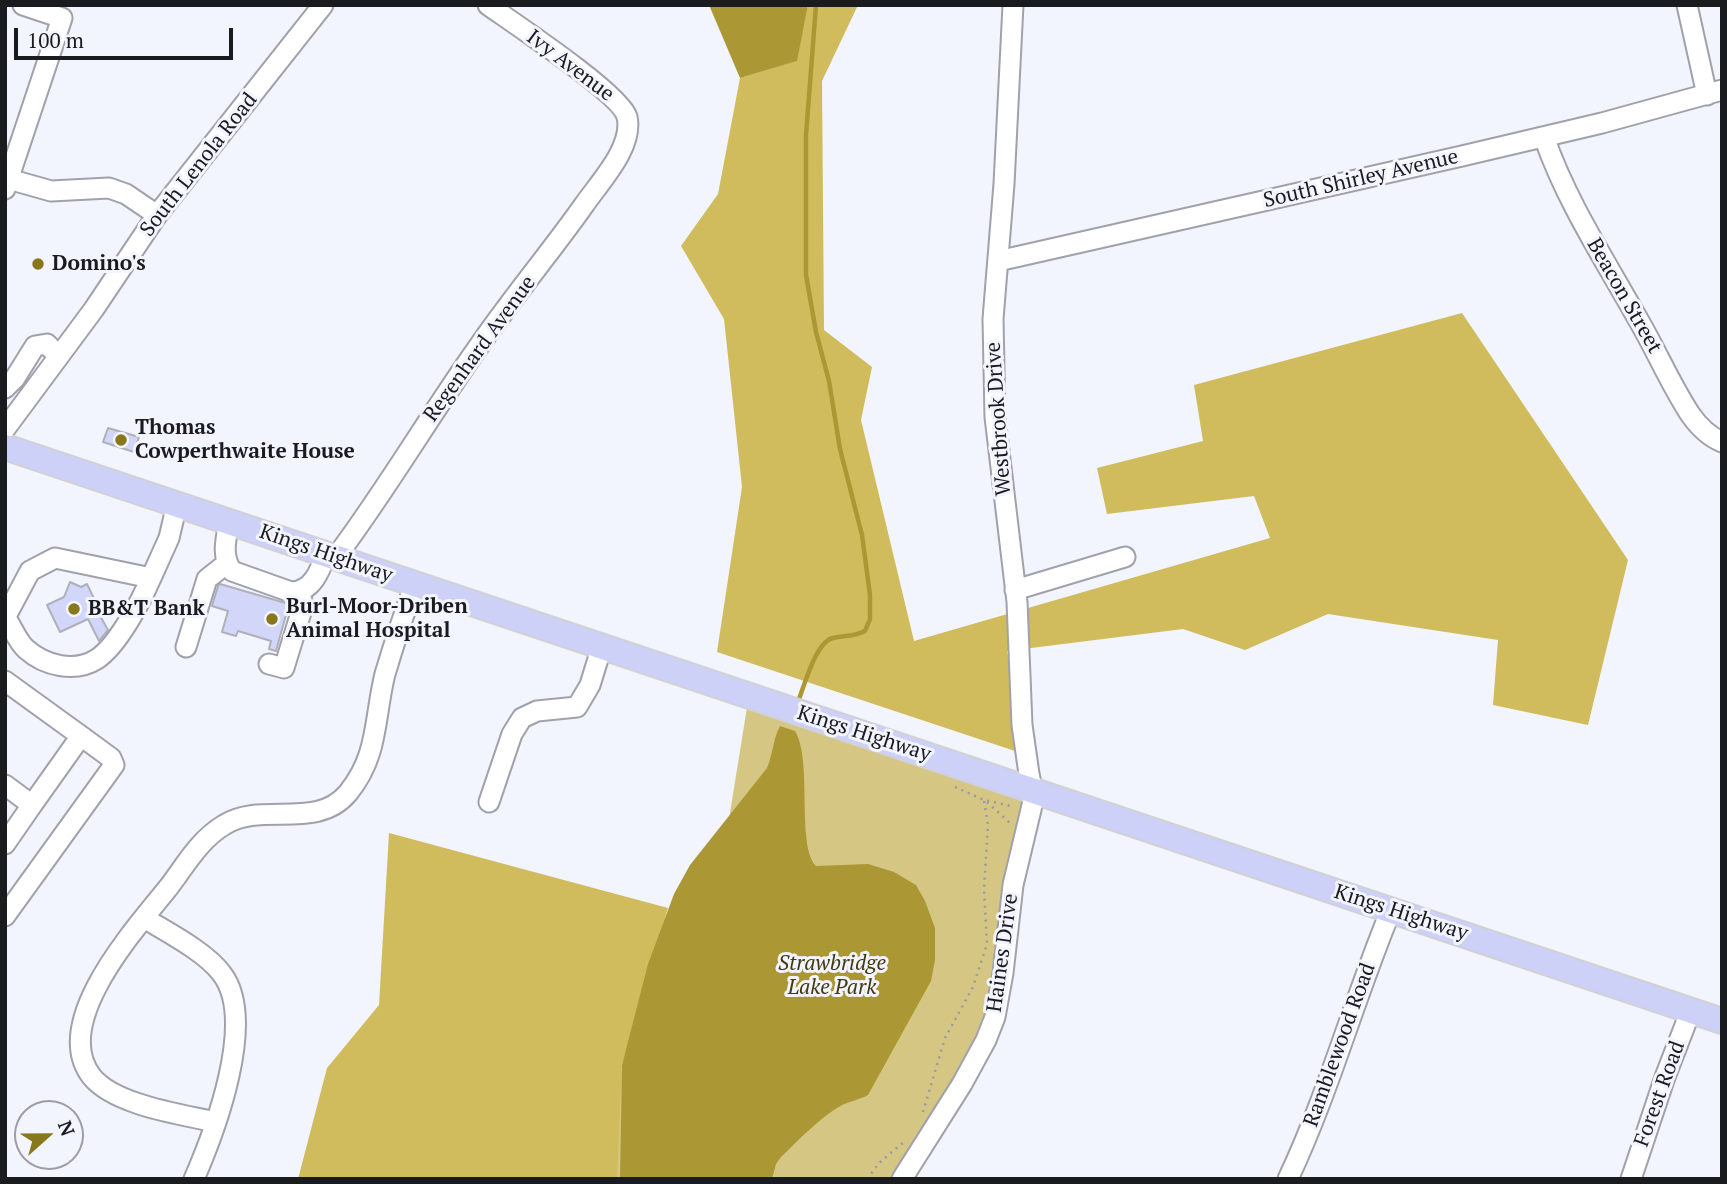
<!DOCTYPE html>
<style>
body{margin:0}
#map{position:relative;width:1727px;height:1184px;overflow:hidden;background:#f2f4fe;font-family:"PT Serif",serif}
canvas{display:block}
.frame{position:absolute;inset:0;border:7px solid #1a1b1f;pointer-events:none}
.north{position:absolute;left:14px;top:1100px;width:70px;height:70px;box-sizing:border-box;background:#f2f4fe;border:2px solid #9c9da5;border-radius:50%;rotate:69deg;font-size:19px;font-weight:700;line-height:28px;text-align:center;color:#1a1b1f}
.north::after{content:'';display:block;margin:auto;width:24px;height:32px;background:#88771b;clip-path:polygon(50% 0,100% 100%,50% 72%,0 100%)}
.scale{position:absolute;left:14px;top:28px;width:219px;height:32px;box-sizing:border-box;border:4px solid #1a1b1f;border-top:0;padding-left:9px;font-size:21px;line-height:24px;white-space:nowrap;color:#1a1b1f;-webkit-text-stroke:5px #f2f4fe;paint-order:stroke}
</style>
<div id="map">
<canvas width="1727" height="1184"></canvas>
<div class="frame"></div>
<div class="north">N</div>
<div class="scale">100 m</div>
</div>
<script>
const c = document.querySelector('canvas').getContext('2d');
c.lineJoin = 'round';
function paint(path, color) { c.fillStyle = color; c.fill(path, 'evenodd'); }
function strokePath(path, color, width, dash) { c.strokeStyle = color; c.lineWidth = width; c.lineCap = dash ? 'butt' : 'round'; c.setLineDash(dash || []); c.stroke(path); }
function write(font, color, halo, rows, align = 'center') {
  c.font = font + ' "PT Serif",serif'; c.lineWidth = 6; c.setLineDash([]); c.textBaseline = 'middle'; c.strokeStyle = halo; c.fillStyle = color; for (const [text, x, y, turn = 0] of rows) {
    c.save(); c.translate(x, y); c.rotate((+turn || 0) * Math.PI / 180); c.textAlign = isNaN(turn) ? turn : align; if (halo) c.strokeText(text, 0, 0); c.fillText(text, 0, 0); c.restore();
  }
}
paint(new Path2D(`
 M749,695L1034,797L1000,995L899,1179H609L618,1082L645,996L724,850Z`), '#d5c783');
paint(new Path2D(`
 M808,5H858L822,81L824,330L872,367L861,420L914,641L1270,538L1254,496L1107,514L1097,468L1203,441L1194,385L1462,313L1628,560L1588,725L1493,705L1498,640L1328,614L1245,650L1183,629L1007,651L1027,755L717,652L742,487L724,319L681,246L718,194L740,78L796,61Z
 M389,833L668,908L622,1065L617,1179H298L327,1068L379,1005Z`), '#d0bc5c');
paint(new Path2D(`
 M709,5H808L797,61L740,78Z
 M780,726L795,731C813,761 796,845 816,866L868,864L894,872L916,885L925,901L935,928V960L931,981L868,1095C859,1100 850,1101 842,1105C819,1118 800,1139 781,1157L776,1164L772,1179H620L622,1065L648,964L674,894L690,865L767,768C773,754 773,739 780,726Z`), '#ab9834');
strokePath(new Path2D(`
 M797,704C804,688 815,642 833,638C845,635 854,637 865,631L870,619V595L862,535L840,449L829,381L816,332L806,275V135L816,5`), '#ab9834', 4.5);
const building = new Path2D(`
 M108,428L139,437L134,452L103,442Z
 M70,582L81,587L87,584L101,613L99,614L108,630L99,641L88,619L60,632L47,605L64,597Z
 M220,584L289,604L276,651L269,649L271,641L238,631L236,636L222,632L228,611L212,606L218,586Z`);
paint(building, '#d2d6f9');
strokePath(building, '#afb0ba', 2);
const minor = new Path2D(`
 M1687,5L1707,95
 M1544,137C1567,203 1605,260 1639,321C1657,352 1671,385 1690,414C1699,427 1708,436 1722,442
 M5,178L51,191L109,188L126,194L157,215
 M5,189L62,18L23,5
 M998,261L1462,156L1602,123L1722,90
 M5,388L15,378L35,346L47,344L58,356
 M5,429L94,309L157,215L323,5
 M229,522C226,539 221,556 232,571L291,592C312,592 320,571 326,554
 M336,557C387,489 430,415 479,346C512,298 550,253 584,205C599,183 634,147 627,117C622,95 512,22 488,5
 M1015,590L1125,557
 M5,618L30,571L55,558L151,578L169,538L177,504
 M6,618C12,627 18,642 26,649C45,666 75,673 97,659C118,645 141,601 151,578
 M186,647L207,579L226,564
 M269,664L284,668L303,606L300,592
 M5,681L81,736L32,805L5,785
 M489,802L512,734L522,718L537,711L577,707L590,685L602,646
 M5,844L32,805
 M5,916L114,765L111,758L81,736
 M144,918C167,932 206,952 222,974C257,1020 215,1131 194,1179
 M215,1122C180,1114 115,1105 92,1077C49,1023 136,928 168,888C185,866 199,840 224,825C262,801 316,831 348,793C379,755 374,718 385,674C394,644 404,613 415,584
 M902,1179L962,1084L986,1040L995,1017L1003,973L1013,885L1034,797L1029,774L1022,725L1017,602L995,417L993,319L1004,184L1013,5
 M1288,1179C1329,1092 1354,999 1391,910
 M1631,1179L1665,1077L1691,1010`);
const major = new Path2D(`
 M5,447L1722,1021`);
strokePath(minor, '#a0a1ab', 23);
strokePath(major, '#d1d1d2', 28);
strokePath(new Path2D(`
 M955,787L984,800L1011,806
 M987,802L1010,823
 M923,1112L945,1038L973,987L987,944L984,888L988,825L984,800
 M867,1179L879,1163L905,1141`), '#999aa2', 2.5, [2, 5]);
strokePath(minor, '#fff', 19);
strokePath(major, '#cdd0f7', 24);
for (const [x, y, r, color] of [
 [38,264,7,"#88771b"],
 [121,440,7,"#88771b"],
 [74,609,7,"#88771b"],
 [272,619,7,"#88771b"]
]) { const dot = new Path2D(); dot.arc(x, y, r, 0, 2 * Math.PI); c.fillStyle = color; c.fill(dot); strokePath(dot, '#f2f4fe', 2.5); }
write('21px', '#1a1b1f', '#f2f4fe', [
 ["Ivy Avenue",570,66,37],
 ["South Lenola Road",199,165,-52],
 ["South Shirley Avenue",1361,179,-13],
 ["Beacon Street",1624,296,60],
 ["Regenhard Avenue",480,349,-54],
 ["Westbrook Drive",999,419,-94],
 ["Kings Highway",326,554,19],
 ["Kings Highway",864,734,18],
 ["Kings Highway",1401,913,18],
 ["Haines Drive",1003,953,-82],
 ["Ramblewood Road",1340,1045,-70],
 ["Forest Road",1660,1094,-70]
]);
write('bold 21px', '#1a1b1f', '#f2f4fe', [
 ["Domino's",52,264],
 ["Thomas",135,428],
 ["Cowperthwaite House",135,452],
 ["Burl-Moor-Driben",286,607],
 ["Animal Hospital",286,631],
 ["BB&T Bank",88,609]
], 'left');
write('italic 21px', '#423a10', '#f2f4fe', [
 ["Strawbridge",832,964],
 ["Lake Park",832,988]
]);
</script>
